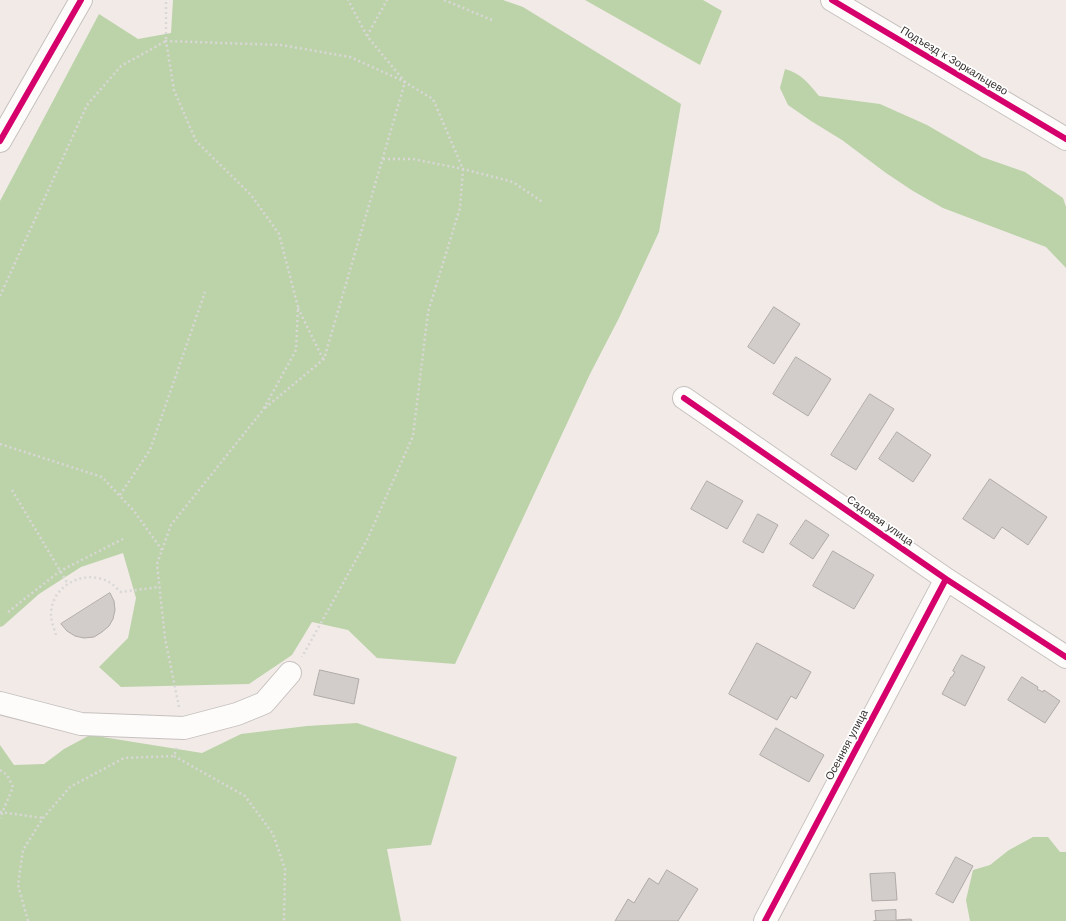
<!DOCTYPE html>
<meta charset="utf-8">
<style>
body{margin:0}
canvas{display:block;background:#f1eae7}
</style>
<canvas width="1066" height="921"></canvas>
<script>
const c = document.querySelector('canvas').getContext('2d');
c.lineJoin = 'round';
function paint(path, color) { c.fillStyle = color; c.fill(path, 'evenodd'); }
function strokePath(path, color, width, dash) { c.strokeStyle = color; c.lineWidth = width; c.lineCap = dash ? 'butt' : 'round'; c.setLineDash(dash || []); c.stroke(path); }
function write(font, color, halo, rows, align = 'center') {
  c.font = font + ' "Work Sans",sans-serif'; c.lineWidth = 3.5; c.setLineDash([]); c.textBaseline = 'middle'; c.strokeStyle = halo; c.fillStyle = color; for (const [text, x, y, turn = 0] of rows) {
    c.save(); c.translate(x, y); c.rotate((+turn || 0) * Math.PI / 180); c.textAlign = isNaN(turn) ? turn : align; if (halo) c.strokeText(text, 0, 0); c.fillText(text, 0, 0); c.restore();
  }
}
paint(new Path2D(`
 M173,0H503L523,7L681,104L659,232L619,318L590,374L455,664L377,658L348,630L312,622L292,655L249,684L121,687L99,667L128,638L136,598L123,553L81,567L39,594L3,626L0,627V201L99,14L138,39L171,33Z
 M585,0H703L722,11L700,65Z
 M785,69C802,74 808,83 819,96L880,104L927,125L982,157L1025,172L1063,198L1066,207V268L1046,247L943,208L913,191L886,173L842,140L811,121L788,105L780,88Z
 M357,723L457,757L431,845L387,849L401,921H0V745L14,765L44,764L64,749L90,735L202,753L241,734L307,726Z
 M1033,837H1048L1060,852H1066V921H970L966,900L973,870L990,865L1009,850Z`), '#bcd3a9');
const building = new Path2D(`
 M774,307L800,324L774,364L748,347Z
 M796,357L831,379L808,416L773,394Z
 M870,394L894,409L856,470L831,455Z
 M897,432L931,455L913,482L879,459Z
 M990,479L1047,517L1028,545L1002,527L994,539L963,519Z
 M707,481L743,501L727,529L691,509Z
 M758,514L778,525L763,553L743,542Z
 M806,520L829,535L813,559L790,544Z
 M833,551L874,575L854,609L813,586Z
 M110,593L114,601L115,610L113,619L109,626L102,632L94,637L84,638L75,636L67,631L61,624Z
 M757,643L811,672L796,699L791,696L777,720L729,694Z
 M962,655L985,667L965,706L942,694L951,677H952L955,672L953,671Z
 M320,670L359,679L354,704L314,695Z
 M1022,677L1038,687L1037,689L1043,692L1044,690L1060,701L1045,723L1008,700Z
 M776,728L824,755L809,782L760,755Z
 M956,857L973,866L953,903L936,894Z
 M667,870L698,889L678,921H615L628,899L634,903L649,878L658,884Z
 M895,873L897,900L872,901L870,874Z
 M896,910V920L911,919L912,921H873H876L875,911Z`);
paint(building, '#d2cdcb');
strokePath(building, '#afaaa7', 1);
const minor = new Path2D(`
 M832,0L1066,139
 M0,141L81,0
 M684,398L946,579L1066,657
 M0,703L81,724L184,728L237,714L264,703L290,673
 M765,921L946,579`);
strokePath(minor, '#c6c1bf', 24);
strokePath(new Path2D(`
 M444,0L492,20
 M367,36L387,0
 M383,159H413L463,169L513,182L544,203
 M0,296L87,105L121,66L166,41V0
 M298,308L323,359
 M265,408L324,359L405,82L367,36L348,0
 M0,444L102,477L134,511L162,550
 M12,490L68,584
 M120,495L150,450L205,292
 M8,612L60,571L123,539
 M56,635C54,628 51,621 51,613C52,584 88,567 112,584C115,586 118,590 121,592L159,587
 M179,707L165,638L157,564L171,525L263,410L296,350L298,307L279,234L251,195L196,141L174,90L166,41L281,45L350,57L401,80L433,99L463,169L460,208L428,312L413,436L367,540L302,657
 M174,756L245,796L273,834L285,869L284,921
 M0,770L7,775L13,787L0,818
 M0,812L43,818
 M28,921L18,885L23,850L43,818L70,787L124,758L174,756L177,748`), '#d9d7d7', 2.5, [2, 3]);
strokePath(minor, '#fdfcfb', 22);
strokePath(new Path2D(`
 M832,0L1066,139
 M0,141L81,0
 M684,398L946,579L1066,657
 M765,921L946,579`), '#d6006c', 6);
write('11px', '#35302e', '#fff', [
 ["Подъезд к Зоркальцево",954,61,31],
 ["Садовая улица",880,521,35],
 ["Осенняя улица",847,745,-62]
]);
</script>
